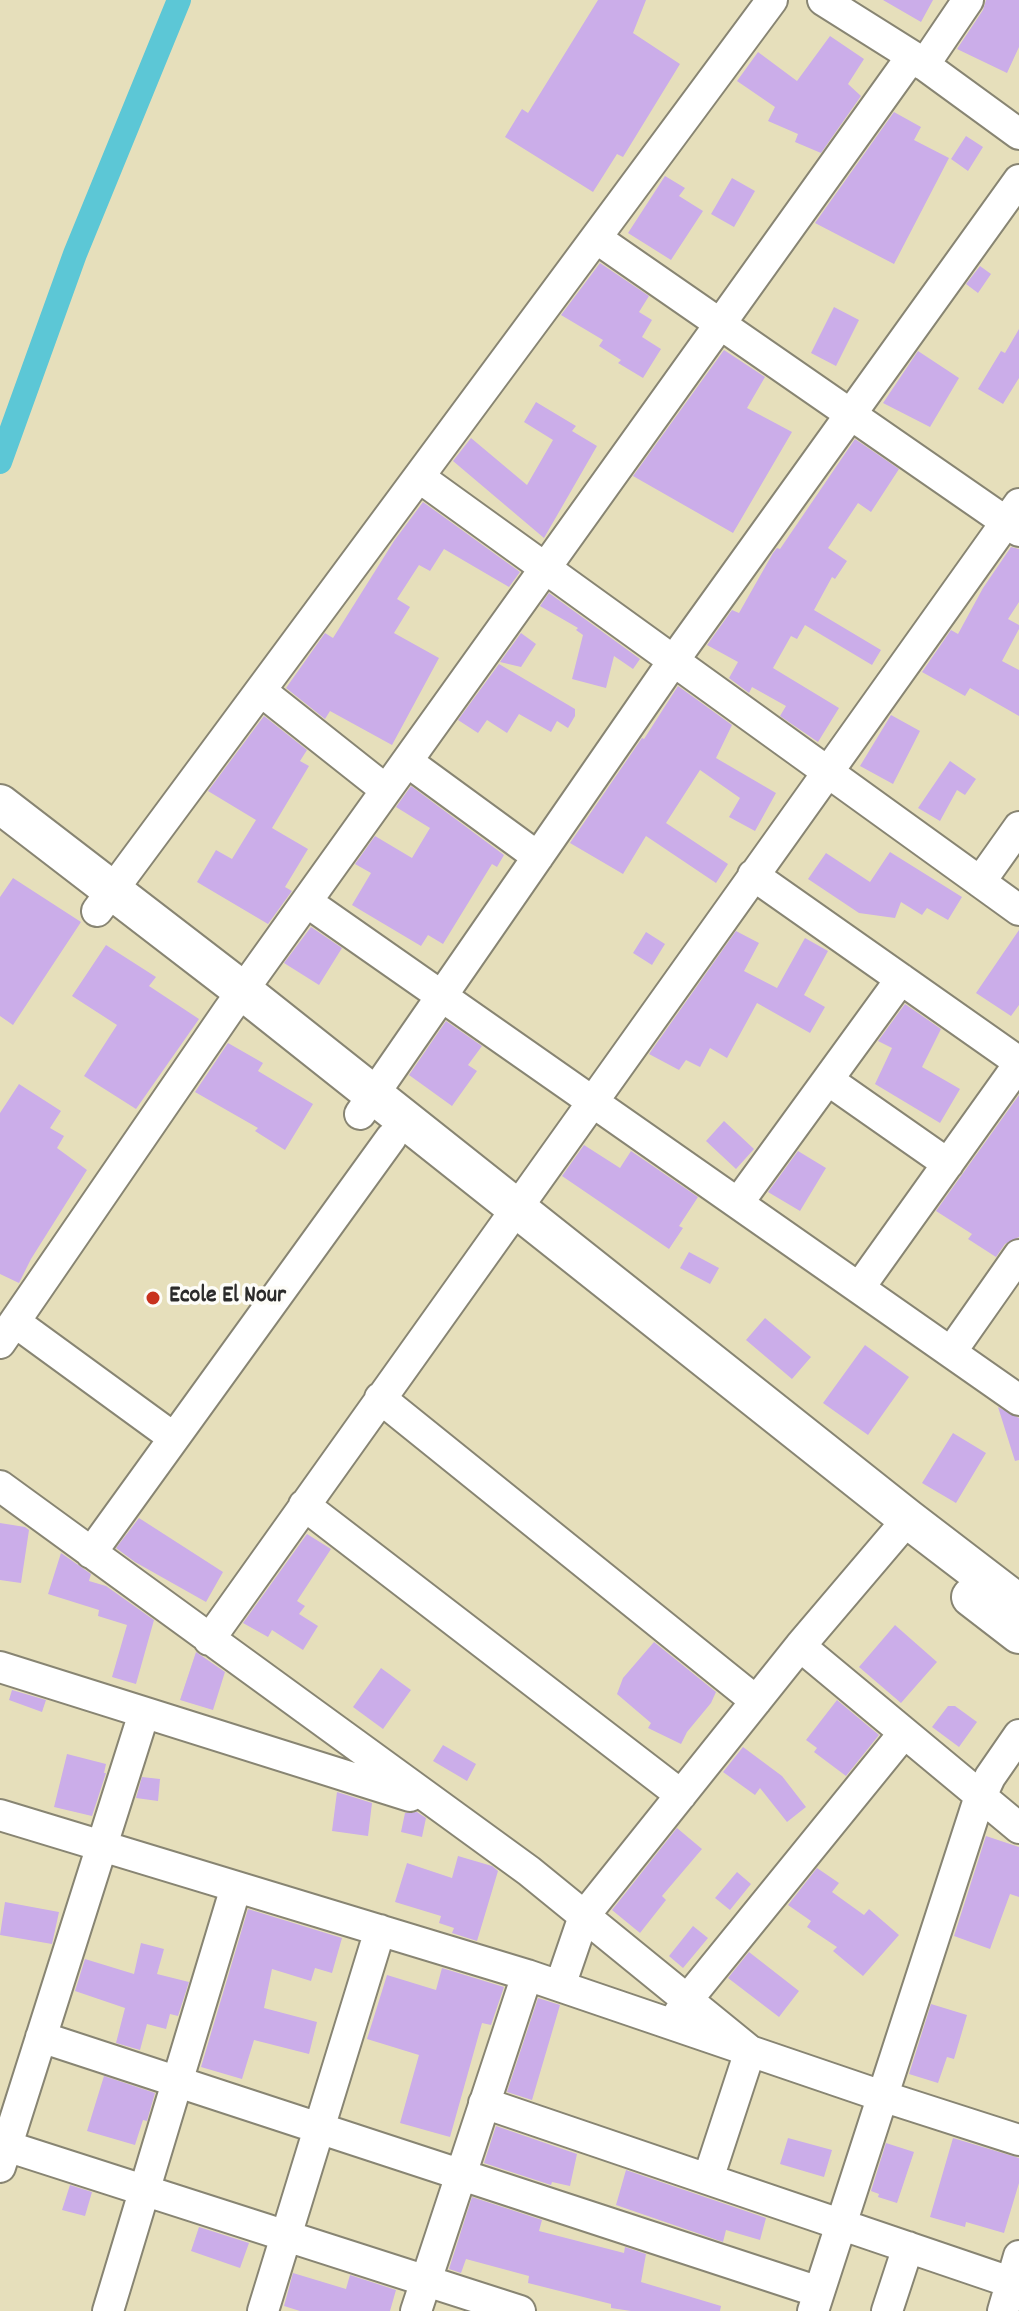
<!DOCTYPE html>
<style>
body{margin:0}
canvas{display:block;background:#e6dfbb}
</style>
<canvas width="1019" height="2311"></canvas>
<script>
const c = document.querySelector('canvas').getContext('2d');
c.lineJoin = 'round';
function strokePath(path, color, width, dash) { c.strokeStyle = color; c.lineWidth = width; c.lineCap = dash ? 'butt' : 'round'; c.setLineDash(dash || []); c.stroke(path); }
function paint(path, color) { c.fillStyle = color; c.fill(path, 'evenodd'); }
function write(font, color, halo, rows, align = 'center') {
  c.font = font + ' Dekko,sans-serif'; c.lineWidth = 7; c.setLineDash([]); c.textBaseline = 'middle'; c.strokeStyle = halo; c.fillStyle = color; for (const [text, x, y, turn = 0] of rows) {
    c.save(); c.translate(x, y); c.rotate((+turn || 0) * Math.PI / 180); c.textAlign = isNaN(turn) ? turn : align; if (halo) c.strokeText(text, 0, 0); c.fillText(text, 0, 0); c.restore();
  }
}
strokePath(new Path2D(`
 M0,462L75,254L179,0`), '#5cc7d6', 24);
paint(new Path2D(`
 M598,0H646L633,33L680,64L623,157L617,154L593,192L505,137L522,109L528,113Z
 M883,0H933L921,22Z
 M986,0H1019V47L1007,73L957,49L983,10Z
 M830,36L864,59L848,84L861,96L821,153L795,142L798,134L768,121L775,107L737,81L758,52L797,81Z
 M894,112L921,127L914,140L949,158L894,264L815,223Z
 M966,136L983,147L968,171L951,159Z
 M665,176L685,188L679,196L703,211L671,260L628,233Z
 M732,178L755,191L734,227L711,214Z
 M600,263L649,296L639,312L652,320L642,337L661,349L643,378L618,363L621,360L599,346L603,340L561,315Z
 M980,266L991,274L978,293L966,284Z
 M834,307L859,320L836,366L811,353Z
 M1019,329V378L1003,404L978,389L1001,351L1005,353Z
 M724,350L765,377L747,408L792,432L733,533L633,476Z
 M918,351L959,378L930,427L883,403Z
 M536,402L576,426L572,431L597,446L544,538L453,461L471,438L527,485L553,440L524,422Z
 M855,439L899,469L871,512L858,503L828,548L847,561L835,579L832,577L814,610L881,650L872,665L805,625L797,639L791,636L773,668L839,708L818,742L780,716L786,706L752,687L749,693L729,678L738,662L707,645L732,610L739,613L773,553L777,548L780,549Z
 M423,502L520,572L509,587L444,549L430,571L419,565L397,599L410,607L394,633L439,658L392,745L330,711L325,719L286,688L325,633L333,638L394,541Z
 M1011,547L1019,549V602L1008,619L1019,625V629L1002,661L1019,670V716L970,688L965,696L922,672L951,630L958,634L983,588Z
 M549,593L640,659L633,669L614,656L606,688L572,679L583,635L576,630L578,628L540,606Z
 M521,633L536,644L521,667L500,662Z
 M499,664L575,709V716L568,728L557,721L551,732L519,714L507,733L487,720L478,733L458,720Z
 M678,686L732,725L716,758L776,793L755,831L729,817L740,798L700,770L666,823L728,864L716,883L646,836L623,874L570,843L642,738L644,739Z
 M891,715L920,731L893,784L860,766Z
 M264,716L307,750L300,761L309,766L272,828L308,849L285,887L292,891L268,924L197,882L216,850L232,859L256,820L208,791Z
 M950,761L976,779L965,795L957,790L940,821L918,808Z
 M411,786L504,855L497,867L492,864L443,944L428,935L421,946L352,905L371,873L355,864L375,836L412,858L430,828L396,807Z
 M890,852L962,897L948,920L927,908L922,915L901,902L895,918L859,913L808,879L826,853L870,882Z
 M13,878L81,922L13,1025L0,1016V897Z
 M311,927L342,948L319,985L284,963Z
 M1019,930V1005L1011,1016L976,993Z
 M736,931L759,943L744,971L777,988L805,938L828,951L804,995L825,1007L810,1033L757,1003L727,1058L710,1048L700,1067L686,1060L679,1070L649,1054Z
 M646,932L665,944L652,965L633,953Z
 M106,945L156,977L149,986L199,1019L136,1109L84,1076L117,1025L72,996Z
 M905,1004L941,1029L922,1067L960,1089L940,1123L875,1084L892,1048L878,1041Z
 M446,1021L482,1046L468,1065L477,1071L452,1106L409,1075Z
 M228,1043L263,1063L258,1071L313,1104L285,1150L255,1131L258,1128L195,1092Z
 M19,1084L61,1111L50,1128L64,1136L57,1148L87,1170L31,1259L19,1283L0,1274V1113Z
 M1019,1095V1237L1005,1244L996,1257L968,1239L972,1234L936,1211Z
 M724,1121L754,1149L736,1169L706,1141Z
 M584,1145L620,1168L631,1151L698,1197L679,1226L683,1228L669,1249L562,1176Z
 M798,1151L826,1168L800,1211L768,1192Z
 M689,1252L719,1268L710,1284L680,1268Z
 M765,1318L811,1357L792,1379L746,1340Z
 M865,1345L909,1377L868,1435L823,1403Z
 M998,1407L1019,1418V1460L1015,1461Z
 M953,1433L986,1453L956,1503L922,1483Z
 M139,1518L223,1572L206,1602L135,1562L116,1548Z
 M0,1523L25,1527L29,1530L21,1583L0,1580Z
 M307,1534L331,1549L297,1601L305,1606L299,1614L318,1626L303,1650L272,1630L268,1637L243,1623Z
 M61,1553L91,1574L89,1581L106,1586L154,1620L136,1684L112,1677L127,1625L98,1616L99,1610L48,1594Z
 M895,1625L937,1662L901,1703L859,1667Z
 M654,1642L716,1692L711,1703L687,1732L681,1744L648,1728L651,1723L617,1694L623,1678Z
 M196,1652L225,1672L213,1710L180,1700Z
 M381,1668L411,1690L383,1729L353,1707Z
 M12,1690L46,1700L42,1712L9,1700Z
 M837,1700L879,1735L846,1776L814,1752L817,1748L806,1740Z
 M948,1706H955L977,1722L959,1747L932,1727Z
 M443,1745L476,1764L467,1781L433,1761Z
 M743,1747L782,1776L806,1807L787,1822L760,1788L755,1795L723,1772Z
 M67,1754L106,1764L104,1773H106L92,1816L54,1807Z
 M142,1777L160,1779L158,1801L136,1798Z
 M337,1792L372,1803L368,1836L332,1831Z
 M417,1812L426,1818L422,1837L401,1832L405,1813Z
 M677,1828L702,1849L662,1896L666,1900L640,1933L612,1910Z
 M986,1836L1019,1847V1897L1010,1894L990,1949L954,1936Z
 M458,1856L492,1866L498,1871L477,1941L452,1933L454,1928L439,1923L441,1916L395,1902L407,1863L452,1878Z
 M817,1868L839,1883L832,1892L864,1915L869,1909L899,1935L863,1976L833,1951L837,1947L807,1927L811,1921L788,1905Z
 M737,1872L751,1884L730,1910L715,1898Z
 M5,1902L59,1912L52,1944L0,1935Z
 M248,1909L342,1938L332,1973L315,1968L311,1981L272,1969L264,2008L317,2022L309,2054L254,2040L242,2079L201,2067Z
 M693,1926L708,1938L683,1968L669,1956Z
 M141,1943L164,1949L157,1974L189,1982L178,2016L170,2014L166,2029L147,2024L140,2050L116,2043L125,2008L75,1991L85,1959L134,1974Z
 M749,1952L799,1991L779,2017L728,1978Z
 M442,1968L504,1987L491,2025L482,2023L450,2137L400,2123L419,2055L367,2039L387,1975L436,1990Z
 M538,1998L560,2005L532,2100L507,2092Z
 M931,2004L967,2015L954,2059L947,2057L938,2083L909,2074Z
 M104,2076L155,2093L147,2121L143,2120L135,2145L87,2131Z
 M496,2126L577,2154L570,2186L552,2182L551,2185L484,2163Z
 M788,2138L832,2150L824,2177L780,2164Z
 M953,2138L1019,2158V2183L1004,2233L966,2222L965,2227L930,2217Z
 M886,2143L914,2152L897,2203L878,2197L879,2194L871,2191Z
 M626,2170L766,2218L760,2240L726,2230L723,2242L616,2205Z
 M70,2185L92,2192L85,2216L62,2210Z
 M472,2197L542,2220L539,2231L624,2253L625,2247L646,2254L641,2282L721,2306L720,2311H631L611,2308V2304L528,2283L529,2276L466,2259L461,2273L449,2269Z
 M199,2227L249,2243L240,2268L191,2251Z
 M293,2273L346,2289L350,2275L396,2290L390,2311H300L284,2306Z`), '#cbade9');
const minor = new Path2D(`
 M823,0L912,56L1019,134
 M924,65L968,0
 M596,238L1019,531
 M419,477L1019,910
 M261,691L386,790
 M408,762L538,857
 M753,875L1019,1062
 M980,882L1019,827
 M307,902L1019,1400
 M97,911L772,0
 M828,1080L948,1164
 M360,1114L674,660L1019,180
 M738,1203L901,979
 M859,1288L1019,1064
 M15,1322L174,1438
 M0,1343L228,1011L912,56
 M951,1352L1019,1255
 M380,1398L756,1701
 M0,1486L529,1871L750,2051L708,2179
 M304,1505L681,1795
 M91,1553L391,1138
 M209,1640L1019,504
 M800,1646L1019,1828
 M0,1667L410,1796
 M0,1815L527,1975L882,2096L1019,2140
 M560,1986L584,1916L800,1646L908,1519
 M678,2015L687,2000L904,1733
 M41,2037L819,2292
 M484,2103L1019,2285
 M0,2144L520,2311
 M0,2167L144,1713
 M108,2311L236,1887
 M263,2311L380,1930
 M416,2311L527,1975
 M813,2311L977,1805L990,1777L1019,1735
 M887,2311L908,2247
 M1003,2311L1019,2256`);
const major = new Path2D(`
 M0,804L243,991L908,1519L1019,1604
 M971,1597L1019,1634`);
strokePath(minor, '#888573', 34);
strokePath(major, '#888573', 42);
strokePath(minor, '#fff', 30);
strokePath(major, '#fff', 38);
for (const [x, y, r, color] of [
 [153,1298,8,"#c8321e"]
]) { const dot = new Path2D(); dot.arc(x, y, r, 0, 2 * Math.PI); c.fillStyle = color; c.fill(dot); strokePath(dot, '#fdfcf7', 3); }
write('bold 24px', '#2b2b2b', '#fdfcf7', [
 ["Ecole El Nour",169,1298]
], 'left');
</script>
